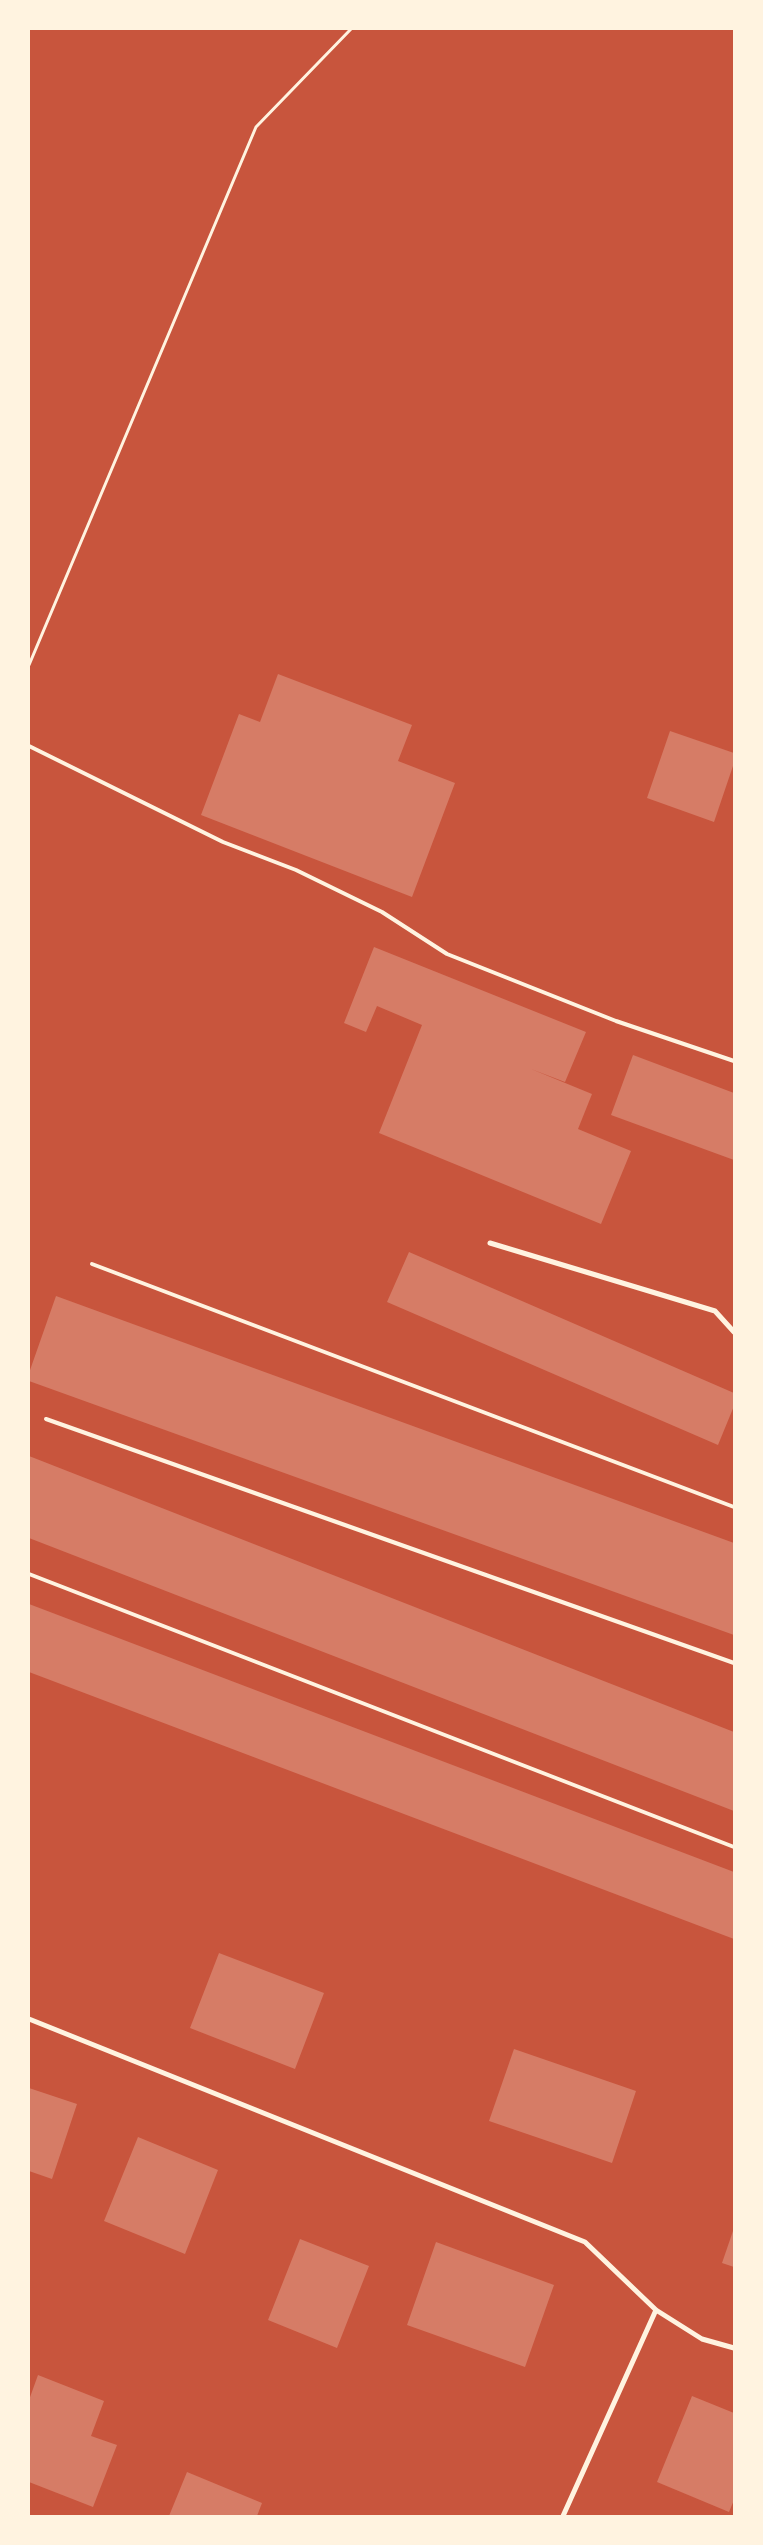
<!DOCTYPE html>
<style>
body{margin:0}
#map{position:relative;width:763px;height:2545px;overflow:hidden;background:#c8553d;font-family:"Nunito Sans",sans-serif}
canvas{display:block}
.frame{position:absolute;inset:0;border:30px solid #fff3e0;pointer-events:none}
</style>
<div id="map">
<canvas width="763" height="2545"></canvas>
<div class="frame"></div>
</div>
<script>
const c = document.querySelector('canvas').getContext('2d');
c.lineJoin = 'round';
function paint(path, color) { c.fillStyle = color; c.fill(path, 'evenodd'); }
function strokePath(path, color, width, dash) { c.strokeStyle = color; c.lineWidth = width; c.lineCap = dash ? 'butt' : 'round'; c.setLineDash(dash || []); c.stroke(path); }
paint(new Path2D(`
 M278,674L412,725L398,761L455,783L412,897L201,815L239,714L260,722Z
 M670,731L734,753V763L714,822L647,798Z
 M374,947L586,1032L565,1082L531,1069L592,1094L578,1129L631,1151L601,1224L379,1133L422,1025L377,1006L366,1032L344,1023Z
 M633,1055L734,1093V1160L611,1115Z
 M409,1252L734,1393V1406L718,1445L387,1302Z
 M56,1296L734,1543V1635L29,1381V1373Z
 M29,1456L734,1732V1811L29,1538Z
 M29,1604L734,1872V1939L29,1672Z
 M219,1953L324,1993L295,2069L190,2028Z
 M514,2049L636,2091L612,2163L489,2121Z
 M29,2088L77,2104L52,2179L29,2171Z
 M138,2137L218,2170L185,2254L104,2221Z
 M734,2228V2267L722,2263Z
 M300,2239L369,2266L337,2348L268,2320Z
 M436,2242L554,2285L525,2367L407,2325Z
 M38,2375L104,2401L91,2436L117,2445L93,2507L29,2482V2400Z
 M692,2396L734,2413V2500L729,2512L657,2482Z
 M187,2472L262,2503L257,2516H169Z`), '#d67c66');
strokePath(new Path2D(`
 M29,665L256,127L351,29`), '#fff3e0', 3);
strokePath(new Path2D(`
 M29,746L223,842L296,870L382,912L447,954L616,1021L734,1061
 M92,1264L734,1507
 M46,1419L734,1663
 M29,1574L734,1847`), '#fff3e0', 4);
strokePath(new Path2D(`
 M490,1243L715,1311L734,1332
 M29,2019L585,2242L656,2310L702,2339L734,2348
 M563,2516L656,2310`), '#fff3e0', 5);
</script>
